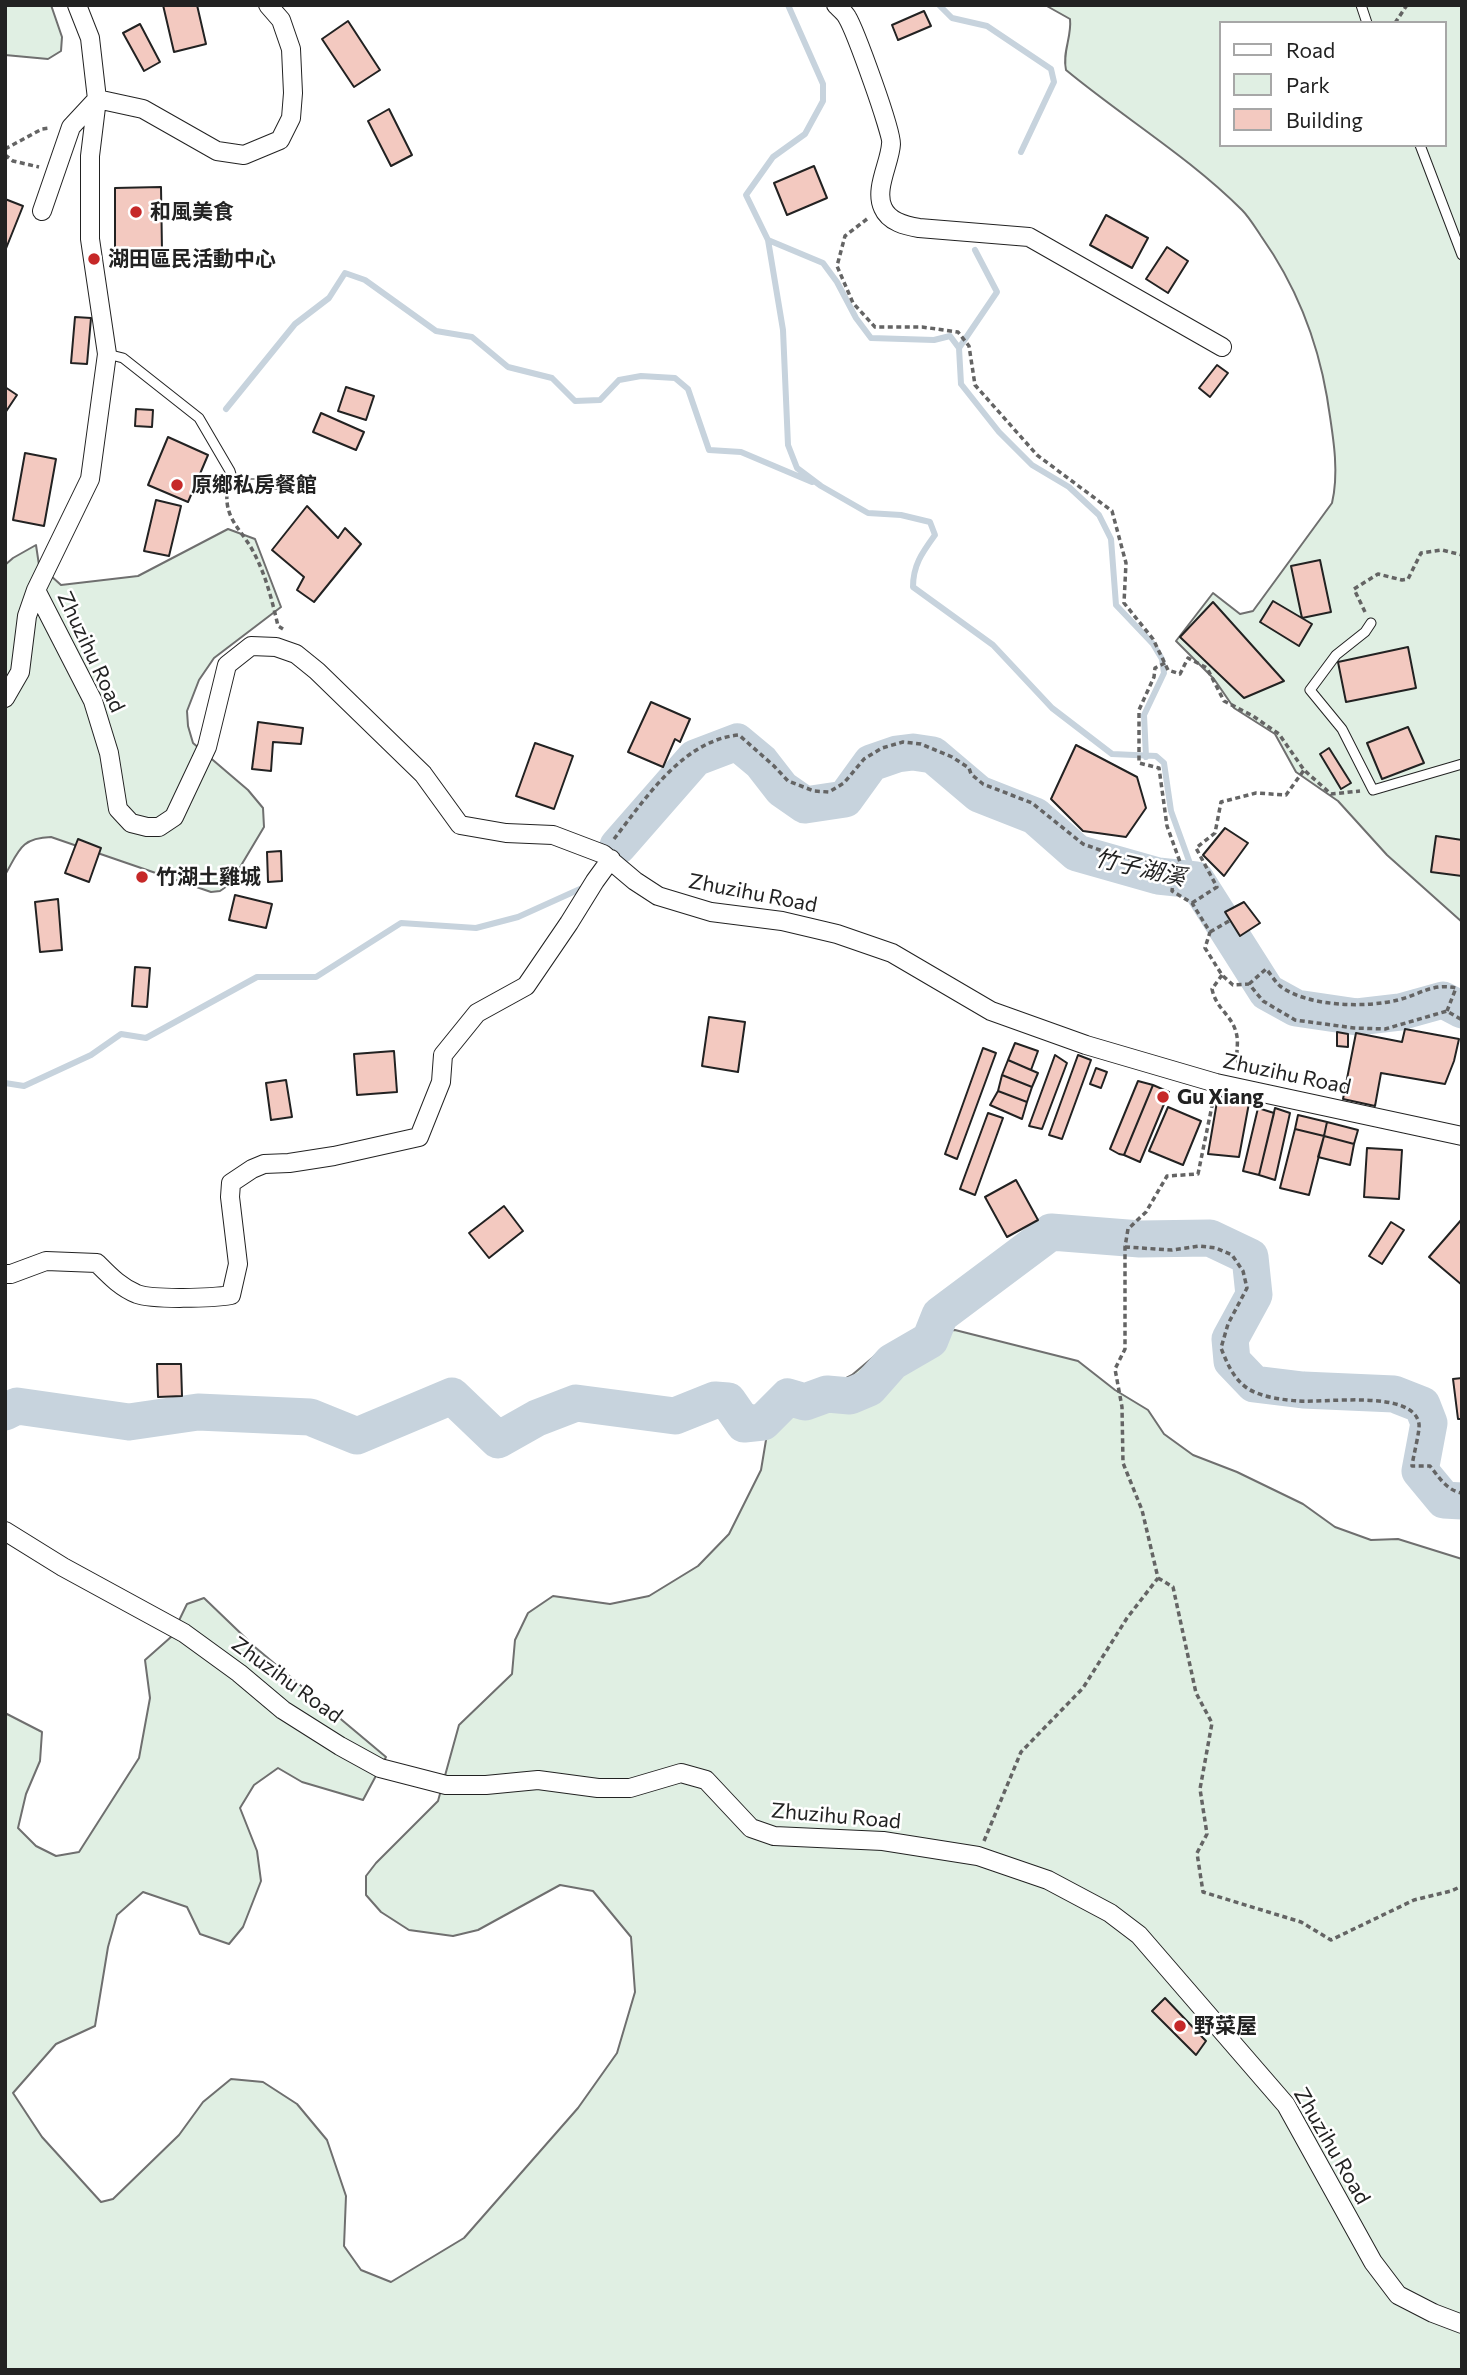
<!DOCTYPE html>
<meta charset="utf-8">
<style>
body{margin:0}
#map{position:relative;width:1467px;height:2375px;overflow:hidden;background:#fff;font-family:Commissioner,sans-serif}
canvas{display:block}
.frame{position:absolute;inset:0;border:7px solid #222;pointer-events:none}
.legend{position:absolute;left:1219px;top:21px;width:228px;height:126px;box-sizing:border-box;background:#fff;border:2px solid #a7a7a7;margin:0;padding:9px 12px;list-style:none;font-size:21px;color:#222}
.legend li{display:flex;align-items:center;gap:14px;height:35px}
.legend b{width:35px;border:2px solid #a7a7a7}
</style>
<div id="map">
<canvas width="1467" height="2375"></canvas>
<div class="frame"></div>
<ul class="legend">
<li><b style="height:9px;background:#fff"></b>Road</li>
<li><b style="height:19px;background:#e0efe3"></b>Park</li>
<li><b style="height:19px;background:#f3c9c0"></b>Building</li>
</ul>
</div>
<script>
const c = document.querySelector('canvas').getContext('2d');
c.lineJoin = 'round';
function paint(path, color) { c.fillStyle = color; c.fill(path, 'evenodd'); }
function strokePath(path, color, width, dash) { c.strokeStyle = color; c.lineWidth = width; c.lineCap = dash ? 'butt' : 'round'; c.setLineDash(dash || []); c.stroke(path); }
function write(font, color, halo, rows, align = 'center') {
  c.font = font + ' Commissioner,"Noto Sans TC",sans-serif'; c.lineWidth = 5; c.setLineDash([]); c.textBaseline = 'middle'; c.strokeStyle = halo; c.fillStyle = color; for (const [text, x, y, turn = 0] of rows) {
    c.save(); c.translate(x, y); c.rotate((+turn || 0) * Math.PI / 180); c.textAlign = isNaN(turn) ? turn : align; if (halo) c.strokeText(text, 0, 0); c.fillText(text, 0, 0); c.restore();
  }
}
const green = new Path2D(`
 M5,5H51L62,37L61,51L48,59L5,55Z
 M1045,5H1462V922L1387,855L1338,801L1296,772L1275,734L1234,708L1214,679L1176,641L1213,593L1240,614L1253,611L1332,503C1340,469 1332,431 1327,397C1317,339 1295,284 1261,236C1255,227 1249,217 1242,210C1189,157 1124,118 1066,70C1062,52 1072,37 1070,19ZM1220,23H1444V145H1220Z
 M228,529L255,539L281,607L214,658L199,680L187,711L188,726L193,743L248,790L263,808L264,827L230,884L220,891L211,892L51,837C20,838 19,851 5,875V565L13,558L36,545L39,565L61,585L138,576Z
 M955,1330L1078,1361L1115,1390L1148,1410L1164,1434L1193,1455L1237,1472L1303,1504L1335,1527L1371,1540L1398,1539L1462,1559V2370H5V1713L42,1732L40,1761L26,1794L18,1828L36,1846L56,1856L79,1852L139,1758L150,1698L145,1660L171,1637L187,1604L204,1598L256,1648L386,1757L363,1800L302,1782L278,1768L254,1785L240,1808L257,1851L261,1881L243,1927L229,1944L200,1934L187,1907L143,1892L117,1915L108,1947L95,2026L56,2044L13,2093L42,2137L101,2202L113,2199L179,2135L203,2102L231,2079L263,2082L297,2104L327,2140L346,2196L344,2246L361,2270L391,2282L464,2238L578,2108L617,2053L635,1992L631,1937L593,1891L560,1885L478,1930L453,1936L409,1930L381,1912L366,1895V1876L376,1863L438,1801L459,1725L512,1674L515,1640L528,1613L553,1596L610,1604L649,1596L698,1566L729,1534L761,1470L767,1434L783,1411L852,1375L884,1348L910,1334L921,1331Z`);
paint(green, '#e0efe3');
strokePath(green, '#6f6f6f', 2);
strokePath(new Path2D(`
 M788,5L823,84V101L805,134L773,157L746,195L768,240L783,330L788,445L797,468L821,486L868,513L901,515L930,522L935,535C922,553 913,565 913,587L993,645L1052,708L1112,754L1156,756L1164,763L1171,811L1196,880
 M939,5L952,18L987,26L1051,69L1054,82L1021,152
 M768,240L823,263L837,282L856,318L871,338L934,340L950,336L959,348
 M975,250L997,292L959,348L961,384L999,432L1032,465L1069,487L1099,515L1111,539L1116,605L1153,644L1162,659L1164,673L1144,715L1146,757
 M226,409L295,324L329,298L345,273L365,280L436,331L472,337L508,367L552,378L575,401L600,400L619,380L641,376L675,378L688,389L709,450L741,452L812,482
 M5,1083L24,1086L91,1055L121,1034L146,1038L257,977H316L401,923L476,928L518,917L580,889`), '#c7d3dd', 6);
strokePath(new Path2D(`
 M618,846L695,758L737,742L761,762L782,789L805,805L845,799L871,763L897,754L913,752L933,755L979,794L1035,816L1077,853L1158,876L1196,880L1267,992L1296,1008L1357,1017L1400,1012L1443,1000L1462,1010
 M5,1412L17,1406L129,1422L198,1412L310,1417L357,1436L452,1396L498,1440L537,1418L576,1403L675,1416L715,1400L728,1401L744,1424L763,1422L788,1397L805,1402L827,1394L850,1396L869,1388L892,1362L930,1340L940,1315L1051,1232L1140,1239L1210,1238L1250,1257L1254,1295L1230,1339L1232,1361L1254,1384L1303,1390L1394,1394L1422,1405L1429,1423L1420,1471L1444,1500L1462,1501`), '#c7d3dd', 37);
const building = new Path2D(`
 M163,5H197L206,44L174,52Z
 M924,11L931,26L898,40L892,25Z
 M348,21L380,70L354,87L322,39Z
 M140,24L160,62L144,71L123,33Z
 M389,109L412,155L391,166L368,121Z
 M814,166L827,198L787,215L774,183Z
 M161,187L162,251L115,252V188Z
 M5,199L23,206L5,251Z
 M1106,215L1148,238L1132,268L1090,245Z
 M1167,247L1188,261L1168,293L1146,279Z
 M75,317L91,318L87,364L71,363Z
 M1217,365L1228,373L1210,397L1199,388Z
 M5,387L17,395L5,413Z
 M346,387L374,396L366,420L338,411Z
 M136,409L153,410L152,427L135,426Z
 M321,413L364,432L356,450L313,432Z
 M168,437L208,455L188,502L148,485Z
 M25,453L56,459L44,526L13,520Z
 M156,500L181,506L169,556L144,551Z
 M307,506L338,538L345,528L361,544L314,602L297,590L304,577L272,550Z
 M1320,560L1331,612L1302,618L1291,566Z
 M1273,601L1312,624L1299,646L1260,622Z
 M1213,602L1284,681L1244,698L1180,637Z
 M1408,647L1416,688L1346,702L1338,662Z
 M651,702L690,719L680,742L675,739L663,767L628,752Z
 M258,722L303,728L301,744L273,742L271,771L252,769Z
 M1408,727L1424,763L1382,779L1367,743Z
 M535,743L573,756L554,809L516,796Z
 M1076,745L1137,777L1146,808L1126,837L1083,831L1051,799Z
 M1329,748L1351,783L1341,789L1320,754Z
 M1225,828L1248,843L1224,876L1203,855Z
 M1436,836L1462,840V876L1431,872Z
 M78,839L101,848L89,882L65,873Z
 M281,851L282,881L268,882L267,852Z
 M235,895L272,904L266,928L229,920Z
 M58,899L62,950L40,952L35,902Z
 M1244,902L1260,923L1240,936L1225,912Z
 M135,967L150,968L147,1007L132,1006Z
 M709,1017L745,1022L738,1072L702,1066Z
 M1405,1029L1459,1039L1454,1061L1445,1084L1381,1073L1375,1106L1343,1099L1356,1033L1402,1042Z
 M1337,1032L1348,1034V1047L1337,1046Z
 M1015,1043L1038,1051L1031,1070L1008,1060Z
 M983,1048L996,1053L957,1159L945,1154Z
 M394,1051L397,1092L357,1095L354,1054Z
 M1055,1055L1067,1063L1042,1129L1029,1126Z
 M1078,1055L1091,1060L1062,1139L1049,1135Z
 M1008,1060L1038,1073L1032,1087L1002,1075Z
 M1096,1068L1107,1072L1101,1088L1090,1084Z
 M1002,1075L1032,1087L1027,1102L998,1091Z
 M286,1080L292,1117L271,1120L266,1083Z
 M1138,1081L1153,1085L1124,1155L1119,1154L1110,1149Z
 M1153,1085L1169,1092L1140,1162L1124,1155Z
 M998,1091L1027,1102L1022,1119L990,1105Z
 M1218,1096L1249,1103L1239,1157L1208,1154Z
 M1168,1107L1201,1121L1183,1165L1149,1151Z
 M1258,1108L1274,1113L1259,1175L1243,1171Z
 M1275,1108L1290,1113L1275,1180L1259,1175Z
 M988,1113L1003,1118L975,1195L960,1189Z
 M1298,1115L1327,1122L1324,1136L1295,1129Z
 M1327,1122L1358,1130L1354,1144L1324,1136Z
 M1295,1129L1324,1136L1309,1195L1280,1188Z
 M1324,1136L1354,1144L1350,1165L1318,1157Z
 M1367,1148L1402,1150L1399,1199L1364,1197Z
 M1016,1180L1038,1220L1007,1237L985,1197Z
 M504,1206L523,1231L489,1258L469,1233Z
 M1462,1219V1285L1429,1257Z
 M1391,1222L1404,1230L1382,1264L1369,1256Z
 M157,1364H181L182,1396L158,1397Z
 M1462,1378V1419H1458L1453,1379Z
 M1165,1998L1206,2041L1196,2055L1152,2011Z`);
paint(building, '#f3c9c0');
strokePath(building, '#222', 2);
const service = new Path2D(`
 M1361,5L1367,23
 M1420,145L1462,255
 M107,354L123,358L199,418L230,471L234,484H298
 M1371,623L1365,632L1336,655L1310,690L1342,729L1373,790L1462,764`);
const minor = new Path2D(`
 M836,5C840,9 845,13 847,17C855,30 893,134 891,144C890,163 874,189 883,208C889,222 906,226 919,228L1029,237L1222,347
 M97,99L143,109L217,151L244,155L280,140L291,118L293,93L291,49L281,20L268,5
 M42,211L71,127L97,99
 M36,590L93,701L109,753L118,809L131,823L147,827H159L174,817L207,747L227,665L251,646L276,647L296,654L317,671L423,774L460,825L506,833L553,835L603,854L635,881L658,896L711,912L782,921L837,934L892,953L991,1011L1086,1045L1216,1083L1462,1136
 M5,698L20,672L27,616L36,590L90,479L107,354L90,239V156L97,99L90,38L77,5
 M5,1274H11L46,1261L97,1263C109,1275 120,1287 137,1294C153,1300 213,1298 231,1295L238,1264L230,1197L231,1183L252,1169L264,1164L289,1163L334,1156L419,1137L441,1082L443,1055L477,1013L526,986L569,923L595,881L611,859
 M5,1531L63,1567L184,1633L239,1673L283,1710L340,1746L380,1768L446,1785H486L538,1780L598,1788H630L681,1773L706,1780L751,1828L774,1836L883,1841L978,1856L1048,1880L1110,1913L1139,1935L1286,2105L1373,2262L1398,2295L1433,2313L1462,2324`);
strokePath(service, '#222', 11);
strokePath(minor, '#222', 20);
strokePath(new Path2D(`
 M1395,23L1407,5
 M5,149L42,129L50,128
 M5,155L13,161L39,167
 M867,219L845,236L837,266L853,303L875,327H922L958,332L969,346L975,385L1037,455L1112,511L1126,563L1124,603L1153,639L1168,670L1180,674L1188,658L1207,668L1224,701L1253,716L1279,734L1304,770L1331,794L1360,791
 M227,494C225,520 243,531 254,553C266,576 272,600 278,626L283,629
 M1365,612L1354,589L1378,574L1402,580L1408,579L1421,553L1442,550L1462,555
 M1165,663L1155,668L1154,677L1139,710V763L1159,768L1167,826L1180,862L1175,868L1172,891L1192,903L1210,932L1205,948L1222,975L1233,985L1249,984L1263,1001L1295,1020L1354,1028L1385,1029L1447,1011L1462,1020
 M614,839C646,798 683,740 739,735L774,766L788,781L814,791L829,792L844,783L864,759L882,748L903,742L921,744L952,757L969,768L971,774L983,784L1032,803L1083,844L1117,856L1175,868
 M1192,903L1217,887L1196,848L1215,833L1221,802L1256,793L1286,795L1304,770
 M1210,932L1229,921
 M1222,975L1212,989C1216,1008 1229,1013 1235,1029C1241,1045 1233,1052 1240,1069
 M1249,984L1266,969C1271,974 1275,982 1280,986C1308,1007 1366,1008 1398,1000C1421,994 1432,983 1456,988L1447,1011
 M1125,1247L1172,1250L1200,1246L1216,1248L1232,1255L1243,1271L1247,1288L1228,1324L1221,1348C1227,1363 1233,1378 1247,1388C1260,1397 1283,1400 1299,1401C1324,1403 1414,1389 1419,1424C1420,1431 1413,1457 1412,1466H1430C1438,1476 1447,1491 1462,1493
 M1158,1578L1173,1587L1196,1693L1212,1723L1200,1789L1207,1834L1197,1853L1203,1892L1301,1922L1331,1940L1414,1900L1451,1891L1462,1886
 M984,1841L1021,1752L1083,1688L1127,1618L1158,1578L1142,1510L1123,1463L1122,1407L1115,1369L1125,1349V1247L1128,1229L1146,1212L1167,1176L1198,1174L1213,1101`), '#646464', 3.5, [5, 3.5]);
strokePath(service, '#fff', 9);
strokePath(minor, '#fff', 18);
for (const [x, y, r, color] of [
 [136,212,7,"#c62828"],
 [94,259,7,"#c62828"],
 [177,485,7,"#c62828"],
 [142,877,7,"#c62828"],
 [1163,1097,7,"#c62828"],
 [1180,2026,7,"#c62828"]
]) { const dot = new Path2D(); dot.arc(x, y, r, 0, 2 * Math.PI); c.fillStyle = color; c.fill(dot); strokePath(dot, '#fff', 2.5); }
write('bold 21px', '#222', '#fff', [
 ["和風美食",150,212],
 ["湖田區民活動中心",108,259],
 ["原鄉私房餐館",191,485],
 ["竹湖土雞城",156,877],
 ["Gu Xiang",1177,1097],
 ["野菜屋",1194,2026]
], 'left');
write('21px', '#222', '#fff', [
 ["Zhuzihu Road",91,652,65],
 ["Zhuzihu Road",753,893,11],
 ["Zhuzihu Road",1287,1074,12],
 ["Zhuzihu Road",287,1680,36],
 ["Zhuzihu Road",836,1816,5],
 ["Zhuzihu Road",1332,2146,60]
]);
write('italic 23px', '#222', '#fff', [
 ["竹子湖溪",1140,868,13]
]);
</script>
